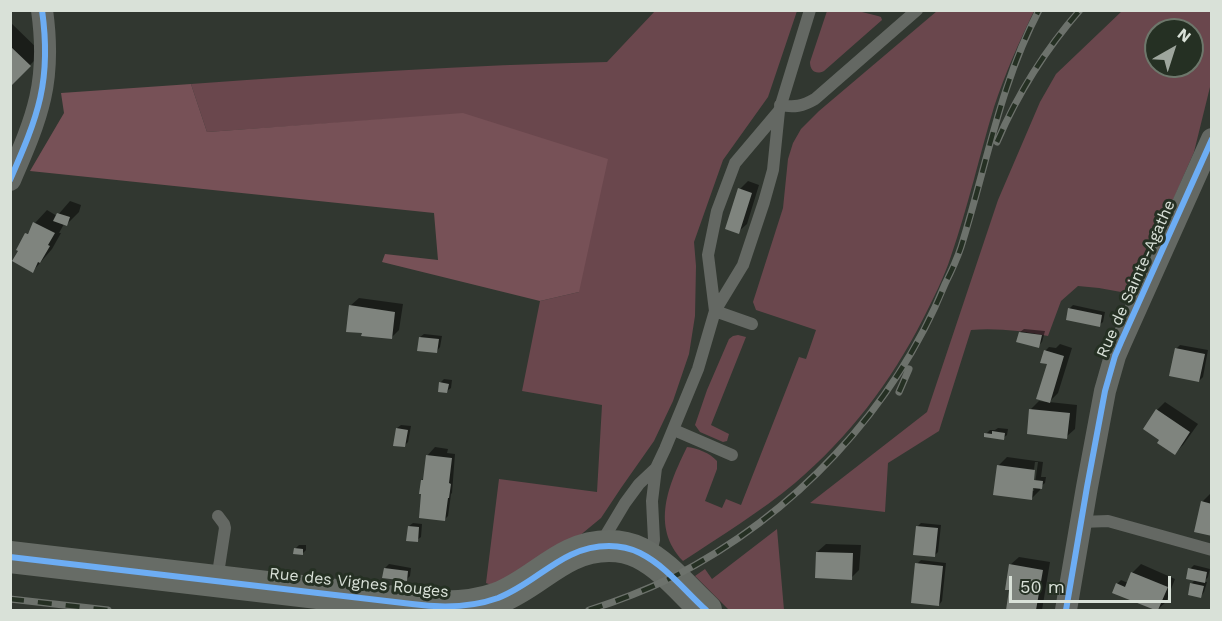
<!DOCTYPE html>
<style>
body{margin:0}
#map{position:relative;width:1222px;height:621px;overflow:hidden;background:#313730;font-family:"Work Sans",sans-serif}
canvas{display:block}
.frame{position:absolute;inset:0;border:12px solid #d9e1d8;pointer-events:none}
.north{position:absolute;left:1144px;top:18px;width:60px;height:60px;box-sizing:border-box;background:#253023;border:2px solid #6d776b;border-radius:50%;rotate:39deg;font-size:16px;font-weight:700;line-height:24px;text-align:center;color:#d9e1d8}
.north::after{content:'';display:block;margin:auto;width:21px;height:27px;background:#9ea69d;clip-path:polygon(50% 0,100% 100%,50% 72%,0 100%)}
.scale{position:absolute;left:1009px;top:576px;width:162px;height:27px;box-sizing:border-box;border:3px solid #d9e1d8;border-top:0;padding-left:8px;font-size:18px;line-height:21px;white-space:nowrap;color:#d9e1d8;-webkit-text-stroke:4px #253023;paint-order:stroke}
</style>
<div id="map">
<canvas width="1222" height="621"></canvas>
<div class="frame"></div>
<div class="north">N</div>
<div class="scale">50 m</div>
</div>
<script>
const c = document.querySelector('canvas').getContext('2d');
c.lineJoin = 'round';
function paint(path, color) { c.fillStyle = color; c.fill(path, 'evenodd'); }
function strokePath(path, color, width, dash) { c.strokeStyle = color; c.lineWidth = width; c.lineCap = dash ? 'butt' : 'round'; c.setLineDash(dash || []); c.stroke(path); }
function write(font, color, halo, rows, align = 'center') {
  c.font = font + ' "Work Sans",sans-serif'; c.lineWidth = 6; c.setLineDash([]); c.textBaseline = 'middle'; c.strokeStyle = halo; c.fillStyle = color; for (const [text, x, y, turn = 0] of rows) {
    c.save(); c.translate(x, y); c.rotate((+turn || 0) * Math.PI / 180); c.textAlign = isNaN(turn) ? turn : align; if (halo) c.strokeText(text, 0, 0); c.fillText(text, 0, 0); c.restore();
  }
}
paint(new Path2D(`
 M655,11H797L768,97L723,160L694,242L696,266L695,316L689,354L673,401L654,441L621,488L601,518L578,537L494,586L486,583L499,479L597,492L602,405L522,391L540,301L579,292L463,114L207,132L191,84C330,74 468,65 607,62Z
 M827,11H858L878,16L881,17L882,20L824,71C816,75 810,71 810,62Z
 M937,11H1034C1019,42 1005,74 994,107C979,157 968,207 951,256C944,278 933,299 923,319C891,382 849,437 795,483C760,512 721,536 683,561C650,526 669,484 687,447C697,448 710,453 717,461V469L705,501L722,508L726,499L741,505L799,357L806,359L816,330L756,310L753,302L783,208L788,159L793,143L801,129L819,111Z
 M1122,11H1211V83L1194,152L1132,294L1099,288L1078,286L1061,301L1048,336C1022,331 997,328 971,330L939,431L888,463L885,512L810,503L927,412L998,200L1040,102L1056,74ZM1156,30H1192V66H1156Z
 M738,335L746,337L711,425L729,434L727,441L723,442L700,432L695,425L707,390L729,339L733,336Z
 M777,529L784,610H729L695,576L705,569L712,579Z`), '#6a474d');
paint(new Path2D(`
 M191,84L207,132L463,113L608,159L579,292L540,301L382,262L385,254L438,260L434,213L30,171L64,113L61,93Z`), '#775157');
paint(new Path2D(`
 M10,22L42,53L10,85Z
 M748,181L759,185L747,224L738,232L740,189Z
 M70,201L81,205L79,212L67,224H64L59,233H61L52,249L33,271L27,234L32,229L35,223L47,210L57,216Z
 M359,298L403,304L399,330L391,338L364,332L350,306Z
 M1073,305L1105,312L1103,322L1099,325L1069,309Z
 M1024,329L1045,331L1042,342L1038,346L1020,332Z
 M424,334L442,336L440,347L437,351L420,337Z
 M1060,344L1072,348L1058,393L1049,402L1077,405L1075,429L1066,437L1031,409L1039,401L1046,402L1048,363L1042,362L1046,350L1049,347L1056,348Z
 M1180,345L1208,350L1203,377L1199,381L1176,349Z
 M444,379L452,380L451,388L447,391L440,383Z
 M1165,402L1198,424L1183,445L1175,453L1157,410Z
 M401,425L411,426L408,442L404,446L397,428Z
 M998,428L1008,429L1007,435L1003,438L986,434L990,430H995Z
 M435,447L448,449L447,453L455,454L452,493L451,494L448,516L444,520L422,480L425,477L427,456Z
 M1007,457L1043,462L1041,477H1046L1045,483L1040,487V490L1031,499L998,466ZM1035,462H1038L1034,491H1031Z
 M1210,494H1212V535L1202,502Z
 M413,523L422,524L421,537L417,540L409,526Z
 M921,523L941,525L938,552L934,556L917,527Z
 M826,544L861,545L859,570L851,578L817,552Z
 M299,545H306V550L302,554L295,549Z
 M1019,557L1050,562L1042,610H1007L1011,589L1010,565Z
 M921,560L946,563L942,601L939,605L917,564Z
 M389,564L411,568L410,576L406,580L385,568Z
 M1141,564L1175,579L1166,602L1157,610L1114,592L1117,584L1121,580L1128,583L1132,573Z
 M1194,565L1210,569L1208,577L1204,582H1207L1204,592L1201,596L1192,583L1196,579L1190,569Z`), '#0007');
paint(new Path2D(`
 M10,46L31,66L10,87Z
 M738,188L752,193L739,234L725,229Z
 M57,213L70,217L67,226L53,221Z
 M33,222L55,233L48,245L50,246L40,263L38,262L33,273L12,261L18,251L16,250L25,233L28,234Z
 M349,305L395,312L392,339L361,336L362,333L346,332Z
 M1068,308L1102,315L1100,327L1066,320Z
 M1019,332L1042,335L1039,348L1016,342Z
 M419,337L439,339L437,353L417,351Z
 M1175,348L1205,354L1199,382L1169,376Z
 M1044,350L1064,356L1050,403L1036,399L1047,364L1040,363Z
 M439,382L449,384L447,393L438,392Z
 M1029,409L1070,413L1067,439L1027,434Z
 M1156,409L1190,432L1175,455L1157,443L1159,440L1143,429Z
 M396,428L408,430L405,447L393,446Z
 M992,431L1005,433L1004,440L984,437V433L992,434Z
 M426,455L452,458L449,483L451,484L449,498H448L445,521L419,518L421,494H419L421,480H423Z
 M997,465L1035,470L1034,480L1043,481L1042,489L1033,488L1032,500L993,495Z
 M1201,501L1212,504V536L1194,532Z
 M408,526L419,527L418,542L406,541Z
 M916,526L938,528L935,557L913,555Z
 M294,548L303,549V555L293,554Z
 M816,552L853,553L852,580L815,578Z
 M915,563L943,566L939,606L911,603Z
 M1009,564L1043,570L1036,610H1006L1009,590H1005Z
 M384,568L408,571L407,581L382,578Z
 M1188,568L1207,572L1205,583L1186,579Z
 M1131,572L1168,587L1158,610H1155L1112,593L1116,583L1125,587Z
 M1190,583L1204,586L1201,598L1188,595Z`), '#7f847e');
strokePath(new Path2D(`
 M780,105C794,108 803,106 815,99L917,10
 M715,311L708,255L717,211L735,163L779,111
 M715,311L752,324
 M674,430L732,455
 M1081,522L1108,521L1212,550
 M602,545L607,533L625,503L639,484L656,468L665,449L698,369L715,311L743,265L764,202L773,170L779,111L810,10
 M650,557L654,540L652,501L656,468
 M217,580L225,528L224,524L218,516`), '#646863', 12);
strokePath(new Path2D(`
 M10,180C38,116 52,81 42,10
 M1066,610L1087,487L1105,391L1115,356L1121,342L1212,139`), '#646863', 22);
strokePath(new Path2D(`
 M10,557L412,604C441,608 470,608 498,598C539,582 562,546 609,546C620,546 630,548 640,553C666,566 685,591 706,610`), '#676c66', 32);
const rail = new Path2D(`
 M997,142C1018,93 1045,50 1080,10
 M899,392L909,369
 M10,599L108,610
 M589,610C618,601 646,590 673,577C794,515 894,410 945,284C951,272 957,259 961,247C986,168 1000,84 1039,10`);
strokePath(rail, '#6d726c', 7);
strokePath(rail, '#253023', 4.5, [14]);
strokePath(new Path2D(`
 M10,180C38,116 52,81 42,10
 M10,557L412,604C441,608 470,608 498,598C539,582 562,546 609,546C620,546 630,548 640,553C666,566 685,591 706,610
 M1066,610L1087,487L1105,391L1115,356L1121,342L1212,139`), '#6dadf4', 6);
write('16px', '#d9e1d8', '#253023', [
 ["Rue de Sainte-Agathe",1136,279,-66],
 ["Rue des Vignes Rouges",359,583,6]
]);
</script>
